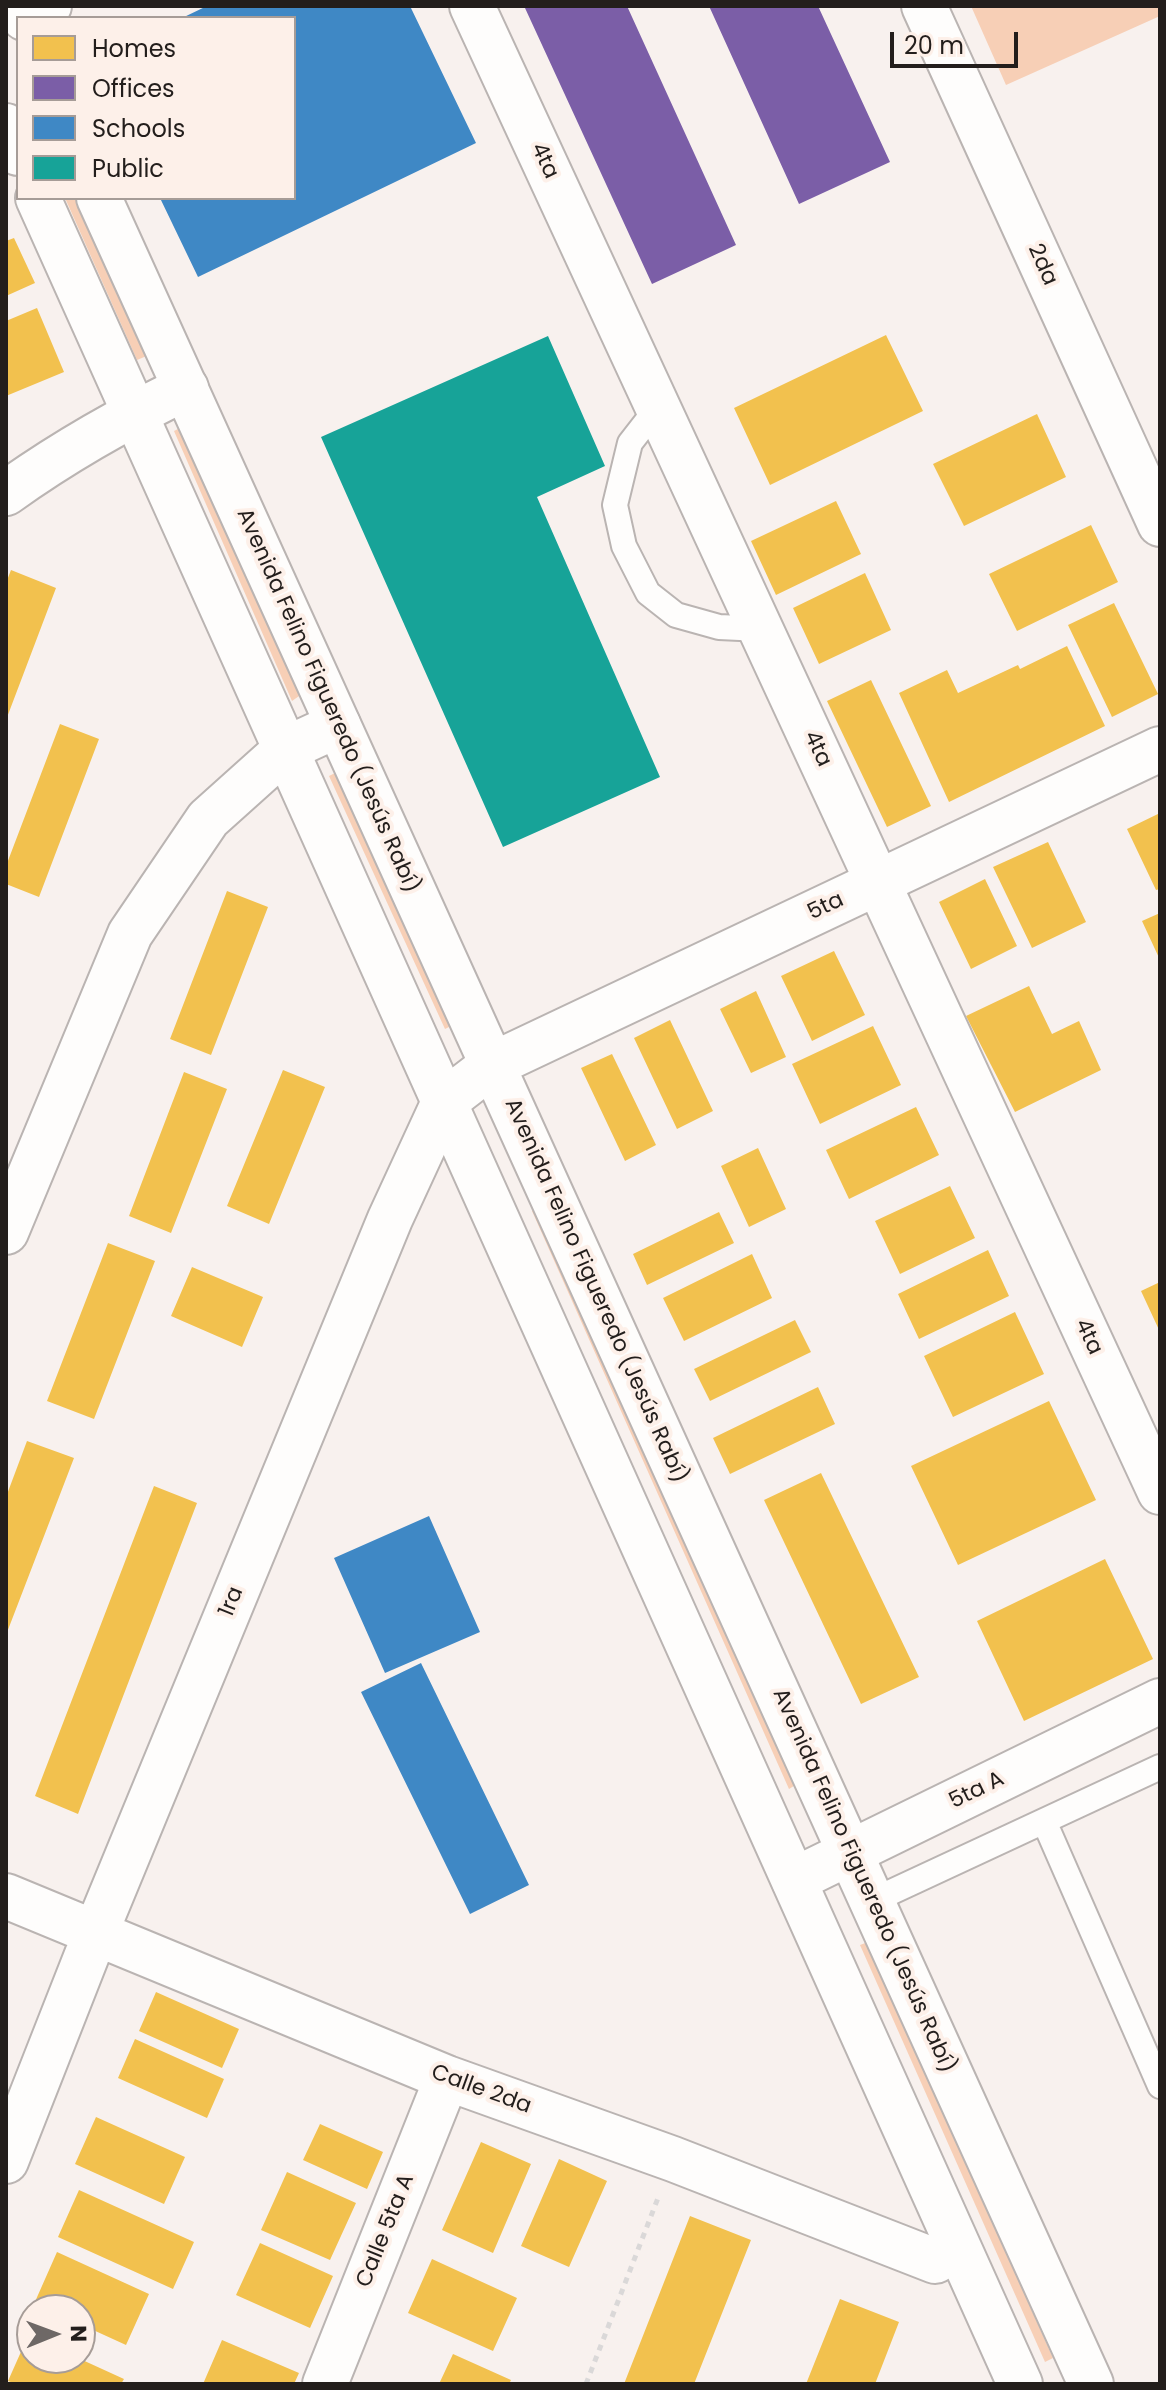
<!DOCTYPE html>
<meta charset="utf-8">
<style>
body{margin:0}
#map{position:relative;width:1166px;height:2390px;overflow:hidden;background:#f8f1ee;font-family:Poppins,sans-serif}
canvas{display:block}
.frame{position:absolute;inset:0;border:8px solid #231e1c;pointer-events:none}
.legend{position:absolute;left:16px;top:16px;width:280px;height:184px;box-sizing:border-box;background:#fdf0e9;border:2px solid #a69c97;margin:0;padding:10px 14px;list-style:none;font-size:24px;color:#231e1c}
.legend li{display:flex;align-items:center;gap:16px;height:40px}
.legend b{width:40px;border:2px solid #a69c97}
.north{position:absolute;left:16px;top:2294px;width:80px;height:80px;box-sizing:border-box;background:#fdf0e9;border:2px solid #a69c97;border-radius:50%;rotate:89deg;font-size:22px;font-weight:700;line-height:32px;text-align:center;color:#231e1c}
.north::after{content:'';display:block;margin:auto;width:28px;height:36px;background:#6e6866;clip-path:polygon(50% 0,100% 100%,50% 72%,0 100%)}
.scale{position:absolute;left:890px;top:32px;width:128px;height:36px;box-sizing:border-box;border:4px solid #231e1c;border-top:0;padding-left:10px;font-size:24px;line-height:28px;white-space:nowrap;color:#231e1c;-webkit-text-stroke:6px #fdf0e9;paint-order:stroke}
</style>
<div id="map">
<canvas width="1166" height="2390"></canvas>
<div class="frame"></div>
<ul class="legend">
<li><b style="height:22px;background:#f2c14e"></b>Homes</li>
<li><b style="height:22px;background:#7b5ea7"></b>Offices</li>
<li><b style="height:22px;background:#3f88c5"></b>Schools</li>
<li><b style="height:22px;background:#17a398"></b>Public</li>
</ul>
<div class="north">N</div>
<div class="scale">20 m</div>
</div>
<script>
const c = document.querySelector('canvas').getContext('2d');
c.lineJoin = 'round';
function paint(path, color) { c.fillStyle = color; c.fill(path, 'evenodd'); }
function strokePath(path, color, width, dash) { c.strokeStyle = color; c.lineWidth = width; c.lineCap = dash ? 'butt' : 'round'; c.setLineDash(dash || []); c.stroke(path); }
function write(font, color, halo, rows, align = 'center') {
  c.font = font + ' Poppins,sans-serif'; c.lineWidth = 8; c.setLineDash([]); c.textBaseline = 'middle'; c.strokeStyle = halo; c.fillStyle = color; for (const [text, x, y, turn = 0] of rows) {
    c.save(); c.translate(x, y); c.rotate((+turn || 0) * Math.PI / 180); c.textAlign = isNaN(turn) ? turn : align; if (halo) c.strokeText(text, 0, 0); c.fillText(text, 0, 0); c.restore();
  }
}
paint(new Path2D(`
 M971,6H1160V16L1006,85Z
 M65,198H79L149,355L137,360Z
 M182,427L302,694L292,701L174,431Z
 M339,771L455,1024L445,1029L329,776Z
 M539,1208L797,1784L789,1789L532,1211Z
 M868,1942L1053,2358L1045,2362L860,1945Z`), '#f7cfb6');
paint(new Path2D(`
 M14,238L35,283L6,296V241Z
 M37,308L64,372L6,396V321Z
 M886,335L923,411L770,485L734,408Z
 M1037,414L1066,477L964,526L933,464Z
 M836,501L861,554L776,595L751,541Z
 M1091,525L1118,582L1017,631L989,574Z
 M11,570L56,588L6,720V583Z
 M865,573L891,630L819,664L793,608Z
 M1114,603L1158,694L1112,717L1068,625Z
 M1067,646L1105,726L949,802L899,693L947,670L958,693L1018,665L1020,669Z
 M871,680L931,806L887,827L827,701Z
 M60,724L99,739L39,897L6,884V866Z
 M1160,813V889L1156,890L1127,829Z
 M1048,842L1086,922L1032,948L993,867Z
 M985,879L1017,946L971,969L939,902Z
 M227,891L268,907L211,1055L170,1039Z
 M1160,913V960L1142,921Z
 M834,951L865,1015L812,1041L781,976Z
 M1029,986L1052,1034L1079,1021L1101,1070L1015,1112L966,1016Z
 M756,991L786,1057L751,1073L720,1009Z
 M670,1020L713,1111L677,1129L634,1038Z
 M873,1026L901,1085L820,1124L792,1064Z
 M612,1054L656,1145L625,1161L581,1068Z
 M283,1070L325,1087L269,1224L227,1206Z
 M184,1072L227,1089L171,1233L129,1216Z
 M916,1107L939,1155L849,1199L826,1150Z
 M758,1148L786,1209L749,1227L721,1166Z
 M950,1186L975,1238L900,1274L875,1221Z
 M719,1212L734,1243L647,1285L633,1254Z
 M108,1243L155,1261L94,1419L47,1401Z
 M988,1250L1009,1296L919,1339L898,1294Z
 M752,1254L772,1298L684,1341L663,1298Z
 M192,1267L263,1297L242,1347L171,1316Z
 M1160,1282V1332L1141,1291Z
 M1015,1312L1044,1374L953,1417L924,1356Z
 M795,1320L811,1352L710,1401L694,1369Z
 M818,1387L835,1424L730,1474L713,1438Z
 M1049,1401L1096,1500L958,1565L911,1466Z
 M27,1441L74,1458L6,1635V1497Z
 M821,1473L919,1677L861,1704L764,1500Z
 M154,1486L197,1503L78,1814L35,1796Z
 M1105,1559L1153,1659L1024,1721L977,1621Z
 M156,1992L239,2029L222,2068L139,2031Z
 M135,2039L224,2079L207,2118L118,2078Z
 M96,2117L185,2157L164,2204L75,2164Z
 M320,2124L383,2152L367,2189L303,2160Z
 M481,2142L531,2164L493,2253L442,2230Z
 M559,2159L607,2181L569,2267L521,2246Z
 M287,2172L356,2203L330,2260L261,2230Z
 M79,2190L194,2242L173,2289L58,2237Z
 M690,2216L751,2240L694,2384H624Z
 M260,2243L333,2276L310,2328L236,2295Z
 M57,2252L149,2294L126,2345L80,2324V2310H48L34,2304Z
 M432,2259L517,2298L493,2351L408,2313Z
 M840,2299L899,2322L875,2384H806Z
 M28,2336L32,2337V2358H78L124,2379L121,2384H16L8,2381Z
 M222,2340L299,2373L294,2384H203Z
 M453,2354L511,2380L509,2384H439Z`), '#f2c14e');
paint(new Path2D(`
 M529,6H627L736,245L652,284L525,8Z
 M709,6H818L890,162L799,204Z`), '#7b5ea7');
paint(new Path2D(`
 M207,6H410L476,143L198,277L160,198H294V18H182Z
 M429,1516L480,1632L385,1673L334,1558Z
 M421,1663L529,1885L470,1914L361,1692Z`), '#3f88c5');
paint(new Path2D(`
 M548,336L605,466L537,497L660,777L503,847L321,437Z`), '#17a398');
const lane = new Path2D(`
 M658,407L630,443L615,505L624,546L648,593L676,615L719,627L761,629
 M1044,1821L1160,2086
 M872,1901L1160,1767`);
const street = new Path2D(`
 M472,6L1160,1492
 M924,6L1160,524
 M6,493C62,453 123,418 186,388
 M6,1232L130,934L208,819L286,749L338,725
 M794,1880L1160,1701
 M6,1896L447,2078L673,2159L935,2261L958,2248
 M6,2161L96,1932L390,1219L444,1102L492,1065
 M325,2384L447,2078`);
const secondary = new Path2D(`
 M24,18L49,6
 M6,126L18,153
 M38,198L1020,2384
 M99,198L1091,2384
 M492,1065L1160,749`);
strokePath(lane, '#bab4b2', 28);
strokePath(street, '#bab4b2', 48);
strokePath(secondary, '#bab4b2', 48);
strokePath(new Path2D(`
 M586,2384L658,2198`), '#dad8d8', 5, [6, 6]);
strokePath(lane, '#fefdfc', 24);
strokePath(street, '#fefdfc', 44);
strokePath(secondary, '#fefdfc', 44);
write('22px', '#231e1c', '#fdf0e9', [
 ["4ta",544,161,65],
 ["2da",1042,265,66],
 ["Avenida Felino Figueredo (Jesús Rabí)",327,701,66],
 ["4ta",817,749,65],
 ["5ta",826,907,-25],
 ["Avenida Felino Figueredo (Jesús Rabí)",595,1291,66],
 ["4ta",1088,1337,65],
 ["1ra",232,1602,-68],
 ["5ta A",977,1791,-26],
 ["Avenida Felino Figueredo (Jesús Rabí)",863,1881,66],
 ["Calle 2da",481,2090,20],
 ["Calle 5ta A",386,2231,-68]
]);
</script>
